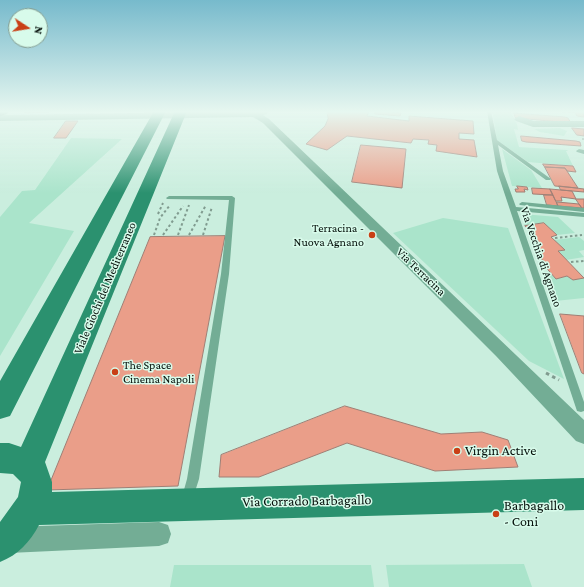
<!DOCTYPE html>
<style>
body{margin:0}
#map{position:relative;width:584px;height:587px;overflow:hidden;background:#caeede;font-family:"Crimson Pro",serif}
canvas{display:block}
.north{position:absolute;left:8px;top:8px;width:40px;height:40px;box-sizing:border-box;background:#d8fbeb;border:1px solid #849d91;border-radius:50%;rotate:102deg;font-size:11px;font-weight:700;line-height:16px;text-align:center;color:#05100b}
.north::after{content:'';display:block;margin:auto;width:14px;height:18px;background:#c94016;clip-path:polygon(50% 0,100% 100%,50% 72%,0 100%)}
</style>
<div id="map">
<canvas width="584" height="587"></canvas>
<div class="north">N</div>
</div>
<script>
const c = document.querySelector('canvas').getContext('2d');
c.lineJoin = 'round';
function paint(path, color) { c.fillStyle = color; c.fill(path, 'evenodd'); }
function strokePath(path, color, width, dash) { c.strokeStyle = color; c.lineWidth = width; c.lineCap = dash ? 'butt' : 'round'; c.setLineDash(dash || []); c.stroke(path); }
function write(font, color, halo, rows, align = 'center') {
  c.font = font + ' "Crimson Pro",serif'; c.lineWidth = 3; c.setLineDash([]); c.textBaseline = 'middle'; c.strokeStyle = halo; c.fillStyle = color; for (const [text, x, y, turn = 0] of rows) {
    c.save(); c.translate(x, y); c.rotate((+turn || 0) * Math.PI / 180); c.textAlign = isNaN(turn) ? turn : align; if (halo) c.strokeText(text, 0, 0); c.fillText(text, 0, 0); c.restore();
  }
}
paint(new Path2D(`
 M492,111H510C513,118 518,122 518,130L514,129L519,147L567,150L568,151H566L573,166L528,162L497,140Z
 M560,128L567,131L564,136L540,132L534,129Z
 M71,138L122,139L29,223L74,231L0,356V217L22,191L35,190Z
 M502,149L531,170L542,188L512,186Z
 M522,214L558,217L575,233L557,235L544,223L525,226Z
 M443,218L508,228L564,379L529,361L393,233Z
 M579,237L584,241V250L579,251L584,257L566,260L558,251L564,250L554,240Z
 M543,272H549L556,279L567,276L573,280L584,278V298L555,301Z
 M524,564L532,587H389L386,565Z
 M174,565H371L374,587H170Z`), '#aae4cb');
const building = new Path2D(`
 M25,111H60L26,113Z
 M327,111H369L367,116L409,121V116L473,121L474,134L459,133V139L474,140L477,157L436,151L437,145L428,144L429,140L413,139L411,143L347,136L327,150L306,144L325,126L328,119Z
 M376,111H381L401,113L400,116L375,114Z
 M554,111H584V117L577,116L575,113Z
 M514,113L565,117L568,118L571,123L516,118Z
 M66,121H78L66,138H54Z
 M572,128L584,129V136L577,135Z
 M521,136L576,141L580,142L581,146L526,142L522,141Z
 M361,145L406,149L402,188L352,182Z
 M543,164L573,166L576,172L567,171L565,168L545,167Z
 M545,167L565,168L578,188L555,186Z
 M517,186L527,187L528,190L524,189L525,192H516L515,189H518Z
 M559,186L584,189V192L561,190Z
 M532,188L550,189L553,195L533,194Z
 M550,189L572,191L576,199L561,197L562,201H556Z
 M544,195H553L558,206L547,205Z
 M576,199H584V208H582Z
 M557,202L579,204L582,208L558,206Z
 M544,223L557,235L551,237L565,250L558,251L584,278L573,280L567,276L556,279L542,263H545L535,251L541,250L531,240L537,239L525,226Z
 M225,236L178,486L47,490L150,237Z
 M560,314L584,316V374L582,373Z
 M345,406L441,434L482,432L508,440L518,467L435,471L347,443L259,477H219L221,455Z`);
paint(building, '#ea9e89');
strokePath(building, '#9f7f75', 1);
strokePath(new Path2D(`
 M582,139H584`), '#809b8f', 1.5, [2, 2]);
strokePath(new Path2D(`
 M158,214L163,203
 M154,235L160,218L170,205
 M163,235L183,206
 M178,235L189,205
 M189,235L206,205
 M203,235L212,207
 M555,238L582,235
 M571,262L584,261`), '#809b8f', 2, [2.5, 2.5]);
strokePath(new Path2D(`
 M546,373L559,380`), '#809b8f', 3, [3.5, 3.5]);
paint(new Path2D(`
 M487,111H491L497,140L551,179L550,180H546L498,145L503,171L516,207L584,213V217L517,211L584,402V411L581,412L577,411L497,171Z
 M579,149L584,150V154L577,152L576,151Z
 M169,196H232L235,198L229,274L199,479L192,501L188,503L184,501L182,497L187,479L221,274L229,200L167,199L166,198Z
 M522,202L584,208V212L520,205L519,204Z`), '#73ad95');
paint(new Path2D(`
 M268,111L267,114L263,115L269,119L584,420V444L576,441L496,356L263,123L253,117L0,121V115Z
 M519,116L534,121H584V127H533L516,121L514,119Z
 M159,522L168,525L171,534L168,543L159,546L9,553L0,549V531L9,527Z`), '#73ad95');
paint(new Path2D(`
 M154,111H166L10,416L0,419V381Z
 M175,111H187L45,462L52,482V492L584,478V510L39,525C30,542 18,555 0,562V522L18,497L21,482L13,474L0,473V443H9L21,447Z`), '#2b916f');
paint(new Path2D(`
 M0,111H9L7,114L0,116Z`), '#30745b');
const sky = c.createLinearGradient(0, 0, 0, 193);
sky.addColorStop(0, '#77bacc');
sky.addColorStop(0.58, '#e7f7f0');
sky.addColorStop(1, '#e7f7f000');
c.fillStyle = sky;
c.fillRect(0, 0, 584, 193);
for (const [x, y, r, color] of [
 [372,235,4,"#c94016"],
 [115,372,4,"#c94016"],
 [457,451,4,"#c94016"],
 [496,514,4,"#c94016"]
]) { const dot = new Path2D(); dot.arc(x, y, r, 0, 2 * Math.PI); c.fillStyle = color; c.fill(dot); strokePath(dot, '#d8fbeb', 1.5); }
write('12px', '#05100b', '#d8fbeb', [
 ["Terracina -",364,228],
 ["Nuova Agnano",364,242],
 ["The Space",123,365,"left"],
 ["Cinema Napoli",123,379,"left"]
], 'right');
write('12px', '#05100b', '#d8fbeb', [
 ["Via Vecchia di Agnano",541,257,71],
 ["Via Terracina",421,272,44],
 ["Viale Giochi del Mediterraneo",105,288,-67]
]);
write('14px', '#05100b', '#d8fbeb', [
 ["Virgin Active",465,451],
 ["Barbagallo",504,506],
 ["- Coni",504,522]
], 'left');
write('14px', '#05100b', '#d8fbeb', [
 ["Via Corrado Barbagallo",307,501,-1]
]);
</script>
